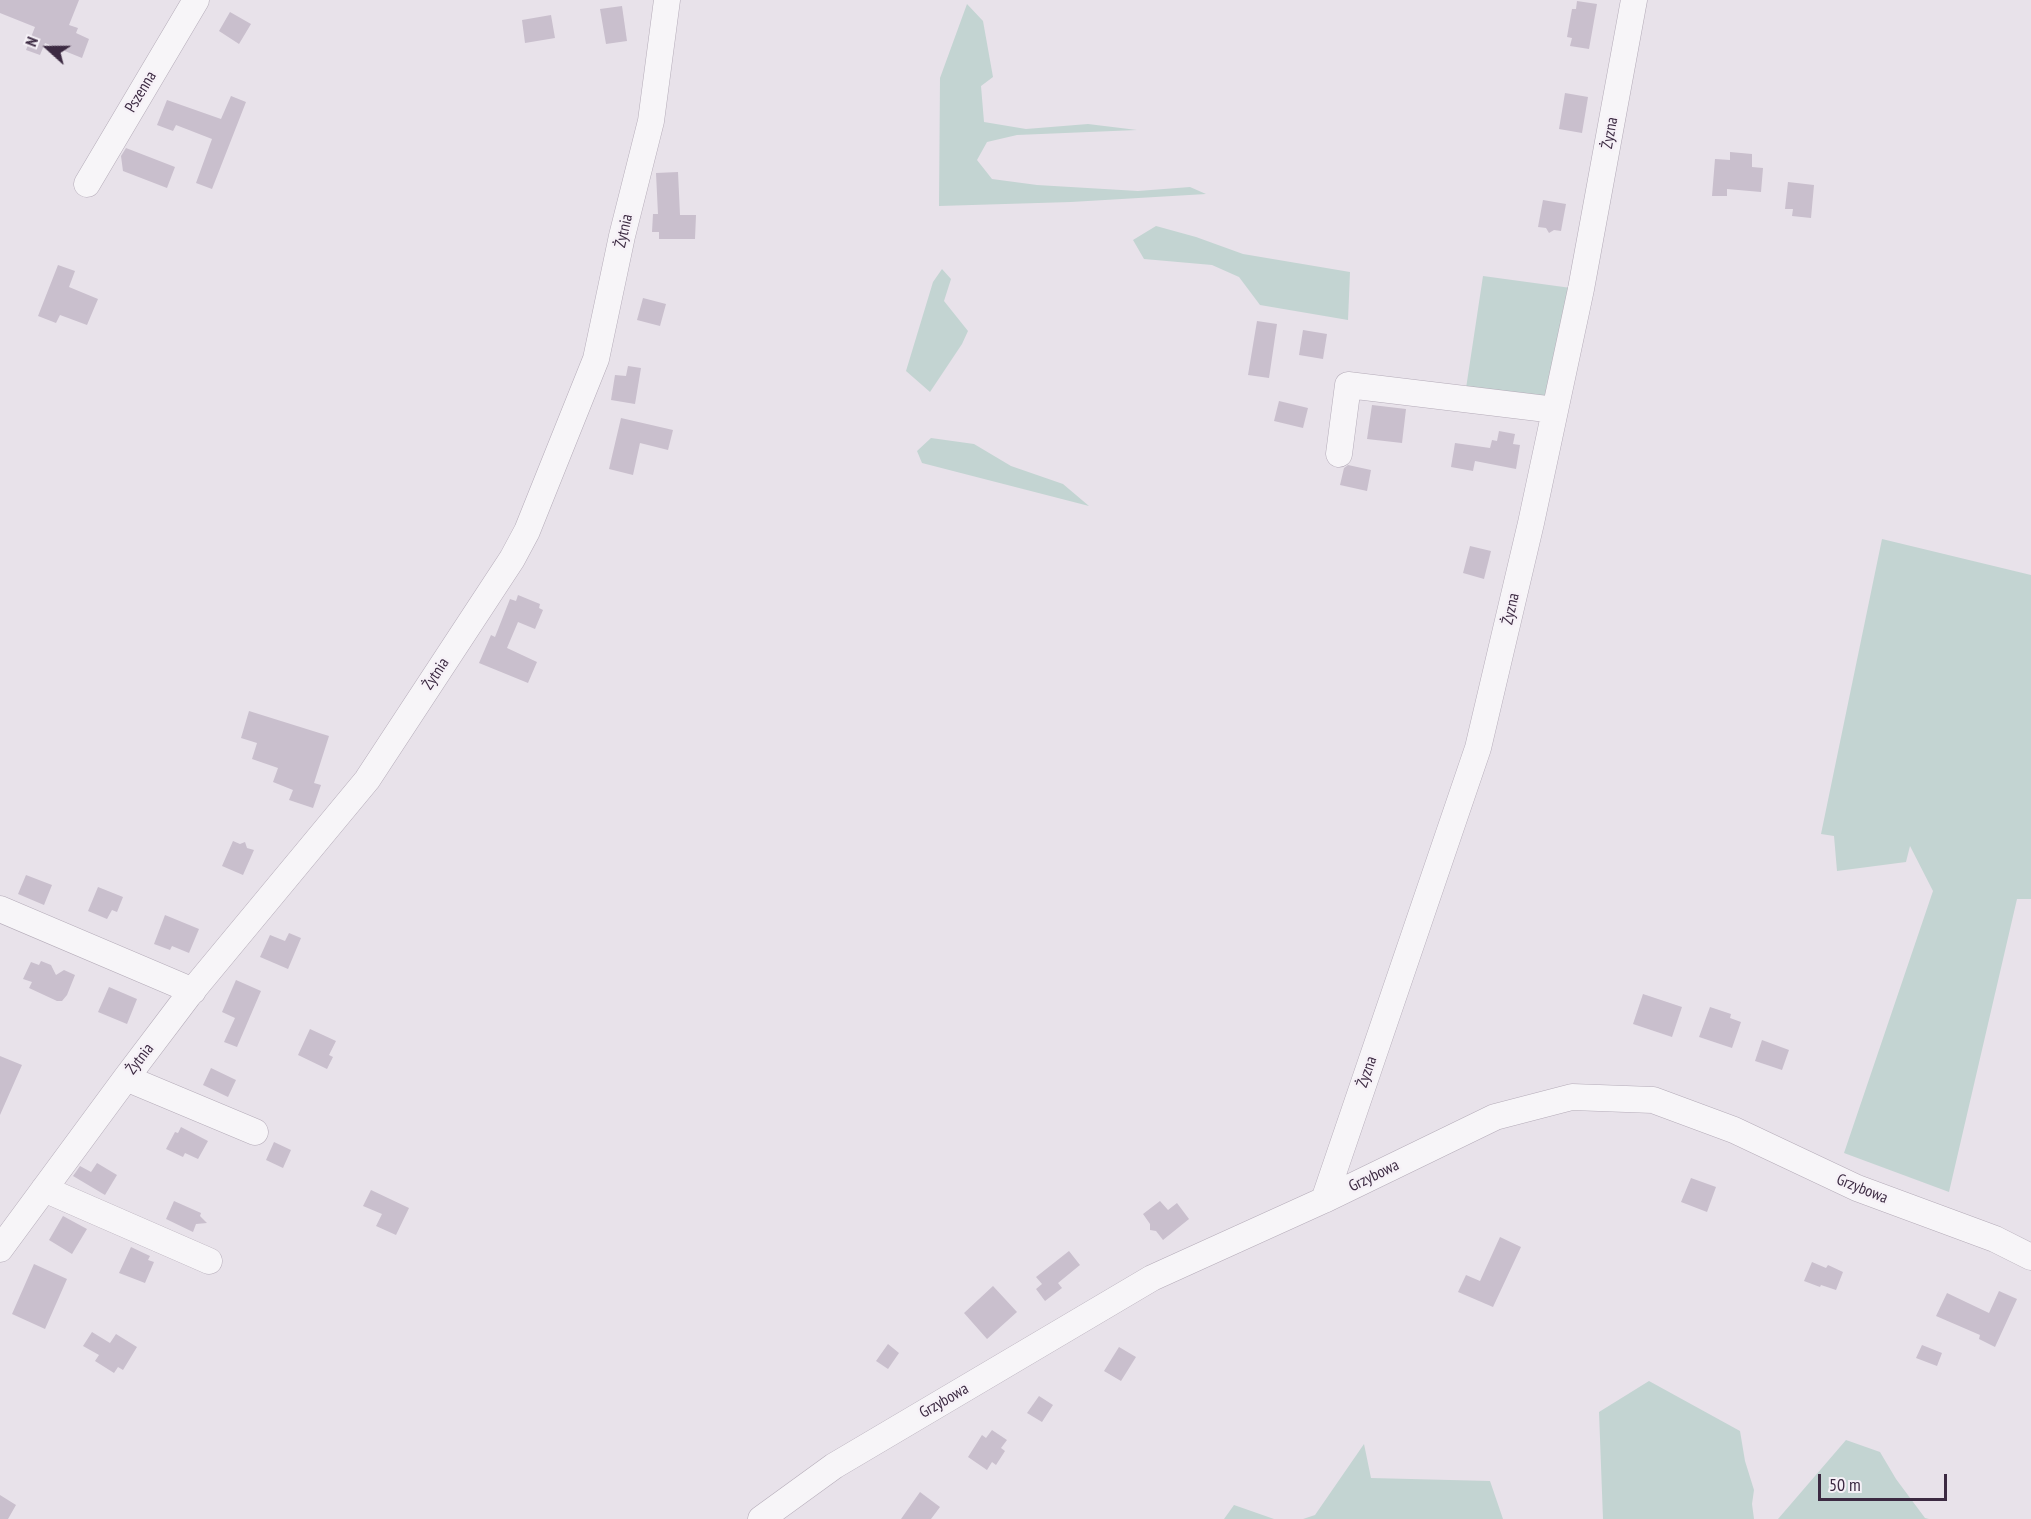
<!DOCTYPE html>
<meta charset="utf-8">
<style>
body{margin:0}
#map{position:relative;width:2031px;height:1519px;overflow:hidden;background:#e8e2ea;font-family:"PT Sans Narrow",sans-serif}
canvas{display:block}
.north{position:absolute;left:18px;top:18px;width:60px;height:60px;-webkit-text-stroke:4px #f6f1f7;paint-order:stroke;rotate:291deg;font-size:16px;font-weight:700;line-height:24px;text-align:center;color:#3c2a42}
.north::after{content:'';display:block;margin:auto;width:21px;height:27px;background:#3c2a42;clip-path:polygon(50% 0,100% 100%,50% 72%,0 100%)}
.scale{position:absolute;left:1818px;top:1474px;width:129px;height:27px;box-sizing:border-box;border:3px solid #3c2a42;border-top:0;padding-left:8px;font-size:18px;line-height:21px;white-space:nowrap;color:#3c2a42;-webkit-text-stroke:4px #f6f1f7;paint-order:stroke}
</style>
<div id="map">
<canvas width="2031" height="1519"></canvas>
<div class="north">N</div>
<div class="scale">50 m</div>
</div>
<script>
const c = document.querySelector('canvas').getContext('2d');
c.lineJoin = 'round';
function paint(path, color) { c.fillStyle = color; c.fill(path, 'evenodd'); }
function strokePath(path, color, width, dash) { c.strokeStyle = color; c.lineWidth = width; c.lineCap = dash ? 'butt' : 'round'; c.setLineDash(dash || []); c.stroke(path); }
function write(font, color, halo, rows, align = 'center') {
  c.font = font + ' "PT Sans Narrow",sans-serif'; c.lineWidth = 5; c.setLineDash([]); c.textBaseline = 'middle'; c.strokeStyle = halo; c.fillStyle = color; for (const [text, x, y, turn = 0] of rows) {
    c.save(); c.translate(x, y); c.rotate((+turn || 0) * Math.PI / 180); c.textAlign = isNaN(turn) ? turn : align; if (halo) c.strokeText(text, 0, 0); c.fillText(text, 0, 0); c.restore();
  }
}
paint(new Path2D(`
 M967,4L983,21L993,77L981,86L984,122L1026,129L1088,124L1137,130L1017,135L987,142L977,160L992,179L1037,185L1138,191L1190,187L1206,194L1071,202L939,206L940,78Z
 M1156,226L1196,237L1243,254L1350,272L1348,320L1260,305L1239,277L1212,265L1144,259L1133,240Z
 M942,269L951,279L944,301L968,331L962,344L930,392L906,371L933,282Z
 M1483,276L1571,288L1550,398L1465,395Z
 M931,438L974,444L1011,466L1063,484L1089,506L922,463L917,451Z
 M1882,539L2031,575V899H2017L1949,1192L1844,1153L1933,891L1910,846L1906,862L1837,871L1834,836L1821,834Z
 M1649,1381L1740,1431L1745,1461L1754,1490L1752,1504L1754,1519H1603L1599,1412Z
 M1846,1440L1880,1452L1896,1479L1925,1518L1929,1519H1778Z
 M1364,1444L1371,1478L1490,1481L1503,1519H1303L1315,1515Z
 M1234,1505L1274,1519H1224Z`), '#c3d4d2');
paint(new Path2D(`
 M0,0H79L69,25L78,28L76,33L89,39L82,58L45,43L40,55L26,50L35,27L0,13Z
 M1577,1L1597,4L1589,49L1570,46L1572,38L1567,37L1572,9H1576Z
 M622,6L627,41L606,44L600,9Z
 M230,12L251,24L239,44L219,31Z
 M551,15L555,38L525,43L522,20Z
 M1565,93L1588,97L1582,133L1559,129Z
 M231,96L246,102L212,189L196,183L212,139L176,125L173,131L157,125L167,100L221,119Z
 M126,148L175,167L167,188L123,171L121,156Z
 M1730,152L1752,154V167L1763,168L1761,192L1727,189V196H1712L1715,159L1730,160Z
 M678,172L680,215H696L695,239H659V232H652L653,214H658L656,173Z
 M1788,182L1814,185L1811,218L1792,216L1793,209H1785Z
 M1543,200L1566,204L1561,231L1554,230L1549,233L1546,228L1538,227Z
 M58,265L75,271L69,287L98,299L87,325L60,315L56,323L38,316Z
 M643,298L666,304L660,326L637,320Z
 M1257,321L1277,324L1269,378L1248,375Z
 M1303,330L1327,334L1323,359L1299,355Z
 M628,366L641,368L635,404L611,400L615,375L626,376Z
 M1279,401L1308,408L1303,428L1274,421Z
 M1372,405L1406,409L1402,443L1367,439Z
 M621,418L673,430L668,450L640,443L633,475L609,469Z
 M1499,431L1515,434L1513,444L1520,445L1516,469L1475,461L1473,471L1451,467L1455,443L1490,448L1492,440L1497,441Z
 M1348,465L1371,470L1367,491L1340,485L1344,468Z
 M1470,546L1491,551L1484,579L1463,573Z
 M518,595L540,604L539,608L543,610L535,629L518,622L507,648L537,662L528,683L479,663L491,635L495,637L510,599L516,601Z
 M249,711L329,736L314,783L321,785L313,808L289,800L293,790L273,782L278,768L252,759L257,743L241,738Z
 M233,841L240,844L245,842L247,848L254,850L243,875L222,866Z
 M26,875L52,885L44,905L18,894Z
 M98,887L123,897L117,912L112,910L107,919L88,911Z
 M165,915L199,929L189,953L172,946L170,950L154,944Z
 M289,933L301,938L288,969L260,957L270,935L285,941Z
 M41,961L51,965L56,975L64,970L75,975L67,995L62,1001H57L29,988L32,982L23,979L31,962L39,965Z
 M236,980L261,991L237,1047L224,1042L235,1018L222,1012Z
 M109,987L137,999L127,1024L98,1012Z
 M1643,994L1682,1007L1672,1037L1633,1024Z
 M1710,1007L1731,1014L1730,1018L1741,1022L1732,1048L1699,1037Z
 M310,1029L336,1041L329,1055L333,1057L327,1069L298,1055Z
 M1762,1040L1789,1050L1782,1070L1755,1061Z
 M0,1056L22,1065L0,1115Z
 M211,1068L236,1080L228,1097L203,1085Z
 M181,1127L208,1141L198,1159L185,1153L183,1157L166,1149L175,1132L178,1133Z
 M274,1142L291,1150L283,1168L266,1160Z
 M97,1163L117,1175L105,1195L73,1176L80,1166L91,1172Z
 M1691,1178L1716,1187L1707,1212L1681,1202Z
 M371,1190L409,1208L396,1235L376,1226L382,1214L363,1206Z
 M174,1201L201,1213L200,1216L207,1223L196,1224L193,1232L166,1219Z
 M1160,1201L1168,1210L1177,1203L1189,1219L1163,1240L1156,1231L1150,1230V1224L1143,1214Z
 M63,1216L87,1229L72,1254L49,1240Z
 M1500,1237L1521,1247L1493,1307L1458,1292L1466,1275L1480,1281Z
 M131,1247L150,1256L148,1260L154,1262L145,1283L119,1273Z
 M1069,1251L1080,1265L1058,1283L1062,1288L1045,1301L1036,1289L1042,1284L1036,1277Z
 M1812,1262L1826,1268L1828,1265L1843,1272L1836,1290L1821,1285L1820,1287L1804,1281Z
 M34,1264L67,1279L45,1329L12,1314Z
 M993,1286L1017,1312L987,1339L964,1313Z
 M1999,1291L2017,1299L1995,1347L1979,1339L1980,1335L1936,1316L1947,1293L1989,1313Z
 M92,1332L110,1343L116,1334L137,1347L123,1370L118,1367L114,1373L95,1361L99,1355L83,1346Z
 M888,1344L899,1353L888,1369L876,1361Z
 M1922,1345L1942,1353L1937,1366L1916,1358Z
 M1119,1347L1136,1357L1121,1381L1104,1371Z
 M1039,1396L1053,1405L1042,1422L1027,1413Z
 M992,1430L1007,1440L1001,1448L1005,1451L996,1465L992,1462L987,1470L968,1457L982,1435L986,1438Z
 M920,1492L940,1507L931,1519H901Z
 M0,1495L16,1505L8,1519H0Z`), '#c9bfcd');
const minor = new Path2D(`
 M87,184L196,0
 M1339,454L1348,385L1555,410
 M0,909L193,991
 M126,1078L255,1132
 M44,1189L209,1261
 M1324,1200L1478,748L1531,523L1581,289L1634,0
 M0,1249L126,1078L188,996L367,780L512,559L527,531L596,359L622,236L651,121L667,0
 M761,1519L834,1466L1152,1278L1324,1200L1495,1117L1572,1097L1653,1100L1734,1130L1857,1188L1995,1239L2031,1257`);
strokePath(minor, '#b4abb8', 27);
strokePath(minor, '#f7f5f8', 26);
write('16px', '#3c2a42', '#f6f1f7', [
 ["Pszenna",141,92,-59],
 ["Żyzna",1610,133,-80],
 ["Żytnia",624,231,-77],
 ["Żyzna",1511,609,-77],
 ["Żytnia",436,674,-57],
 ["Żytnia",140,1059,-52],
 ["Żyzna",1367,1072,-71],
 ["Grzybowa",1374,1176,-26],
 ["Grzybowa",1862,1189,22],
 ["Grzybowa",944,1401,-30]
]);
</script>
